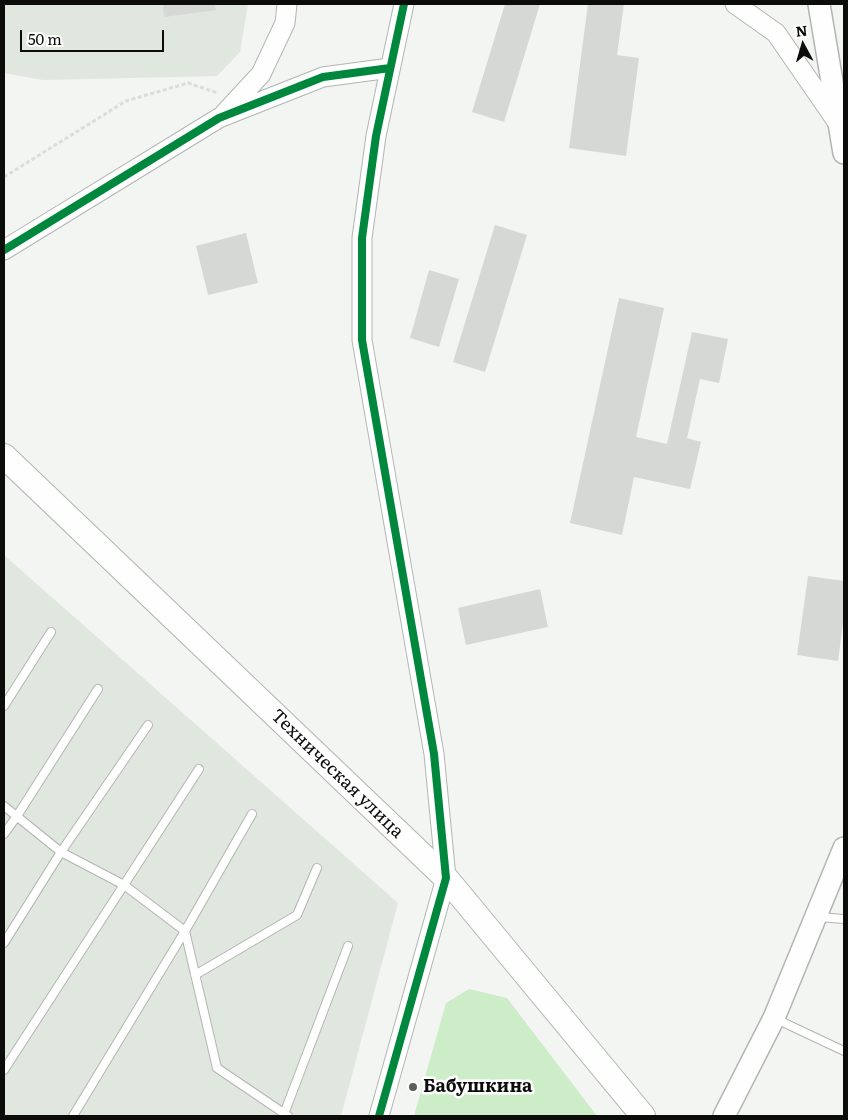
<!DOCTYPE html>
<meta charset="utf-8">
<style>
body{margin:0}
#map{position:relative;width:848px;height:1120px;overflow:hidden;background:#f2f5f1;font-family:Literata,serif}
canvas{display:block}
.frame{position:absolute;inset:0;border:5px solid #0c0d0b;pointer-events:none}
.north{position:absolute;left:778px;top:20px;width:50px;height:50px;-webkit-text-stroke:4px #fff;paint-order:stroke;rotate:354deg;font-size:14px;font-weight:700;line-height:20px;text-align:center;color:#0c0d0b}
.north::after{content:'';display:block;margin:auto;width:18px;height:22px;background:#0c0d0b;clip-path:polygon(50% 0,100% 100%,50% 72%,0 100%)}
.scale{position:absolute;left:20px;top:30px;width:144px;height:22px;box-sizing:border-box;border:2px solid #0c0d0b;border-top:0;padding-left:6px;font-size:15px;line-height:18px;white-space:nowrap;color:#0c0d0b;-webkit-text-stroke:4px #fff;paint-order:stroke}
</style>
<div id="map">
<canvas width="848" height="1120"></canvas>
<div class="frame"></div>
<div class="north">N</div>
<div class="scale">50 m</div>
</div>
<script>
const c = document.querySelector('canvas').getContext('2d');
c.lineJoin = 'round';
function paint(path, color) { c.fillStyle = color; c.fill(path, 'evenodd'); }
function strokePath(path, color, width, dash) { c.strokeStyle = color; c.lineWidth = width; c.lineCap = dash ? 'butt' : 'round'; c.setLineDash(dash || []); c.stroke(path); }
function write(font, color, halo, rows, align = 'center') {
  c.font = font + ' Literata,serif'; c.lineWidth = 5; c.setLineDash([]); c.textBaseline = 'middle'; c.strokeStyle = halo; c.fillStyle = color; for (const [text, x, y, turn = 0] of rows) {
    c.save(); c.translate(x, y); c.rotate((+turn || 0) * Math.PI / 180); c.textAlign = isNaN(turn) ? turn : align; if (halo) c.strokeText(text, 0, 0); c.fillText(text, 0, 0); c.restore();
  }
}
paint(new Path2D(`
 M4,4H248L240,52L217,76L43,80L4,73Z
 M4,555L398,903L341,1116H4Z`), '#dfe7de');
paint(new Path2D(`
 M469,989L507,998L597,1116H414L446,1003Z`), '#cdedc9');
paint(new Path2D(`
 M163,4H215L216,10L164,17Z
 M505,4H540L504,122L472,112Z
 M588,4H624L617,55L639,58L626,156L569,148Z
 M495,225L527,235L485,372L453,362Z
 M246,233L258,283L208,295L196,246Z
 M429,270L459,279L439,347L410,338Z
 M619,298L664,308L636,437L667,444L692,332L728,339L719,383L700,379L687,438L701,442L690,489L634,477L622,535L570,523Z
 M808,576L844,581V615L838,661L797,655Z
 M540,589L548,627L466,645L458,608Z`), '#d6d8d6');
const service = new Path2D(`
 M4,706L51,632
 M4,806L61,852L124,885L185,931L217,1068L288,1116
 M4,834L17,816L98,689
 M819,917L844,919
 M4,943L61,852L148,725
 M195,975L297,915L317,868
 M776,1019L844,1051
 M4,1070L199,769
 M284,1114L348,946
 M73,1116L185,931L252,814`);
const tertiary = new Path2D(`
 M735,4L776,33L838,123
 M224,114L261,74L285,23L287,4
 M4,250L219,118L323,77L390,68
 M379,1116L446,878L434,754L362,340V238L376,136L404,4`);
const secondary = new Path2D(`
 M819,4L844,153
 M724,1116L774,1018L844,848`);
const primary = new Path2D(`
 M4,456L446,878L643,1116`);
strokePath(service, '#b3b5b2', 10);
strokePath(tertiary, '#b3b5b2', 21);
strokePath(secondary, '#b3b5b2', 24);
strokePath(primary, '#b3b5b2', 26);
strokePath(new Path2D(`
 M4,177L126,101L188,83L218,93`), '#dbdcdb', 3, [4, 2.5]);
strokePath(service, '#fdfefd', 8);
strokePath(tertiary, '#fdfefd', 19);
strokePath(secondary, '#fdfefd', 21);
strokePath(primary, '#fdfefd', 24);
strokePath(new Path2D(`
 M4,250L219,118L323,77L390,68
 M379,1116L446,878L434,754L362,340V238L376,136L404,4`), '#00873e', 8);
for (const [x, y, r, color] of [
 [413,1087,5,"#5c5e5c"]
]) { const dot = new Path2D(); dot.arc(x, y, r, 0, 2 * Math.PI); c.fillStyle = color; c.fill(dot); strokePath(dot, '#fff', 2); }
write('18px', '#0c0d0b', '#fff', [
 ["Техническая улица",337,774,44]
]);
write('bold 18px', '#0c0d0b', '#fff', [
 ["Бабушкина",423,1087]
], 'left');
</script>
